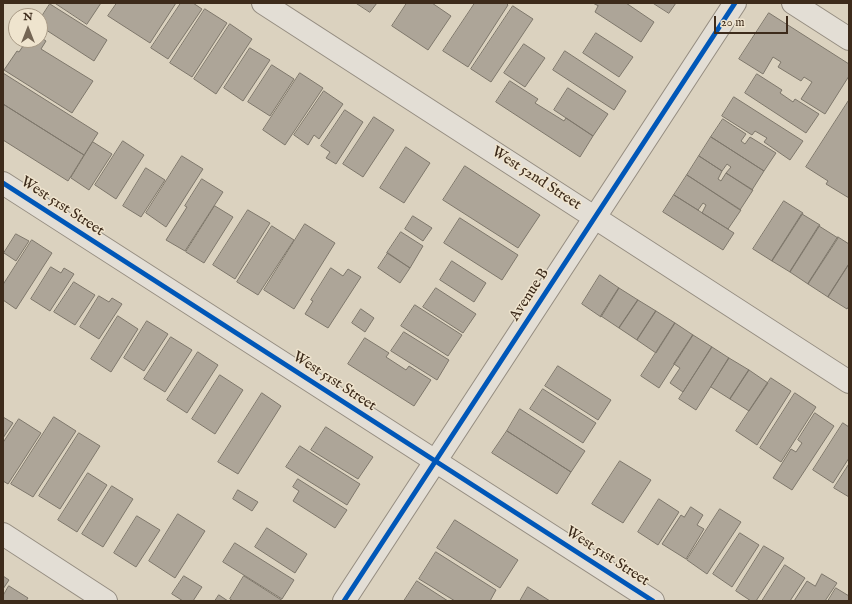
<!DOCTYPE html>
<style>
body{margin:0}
#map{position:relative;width:852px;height:604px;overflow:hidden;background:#dbd2bf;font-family:"IM FELL English",serif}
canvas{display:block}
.frame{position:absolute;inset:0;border:4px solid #3d2b1b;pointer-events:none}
.north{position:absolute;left:8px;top:8px;width:40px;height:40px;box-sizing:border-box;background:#efe4ce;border:1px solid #a89a86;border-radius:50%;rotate:0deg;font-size:11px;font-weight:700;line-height:16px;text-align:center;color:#3d2b1b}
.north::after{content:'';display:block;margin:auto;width:14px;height:18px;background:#746554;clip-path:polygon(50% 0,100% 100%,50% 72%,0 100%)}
.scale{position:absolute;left:714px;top:16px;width:74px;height:18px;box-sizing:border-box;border:2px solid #3d2b1b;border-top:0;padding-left:5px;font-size:12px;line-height:14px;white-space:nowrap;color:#3d2b1b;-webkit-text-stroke:3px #efe4ce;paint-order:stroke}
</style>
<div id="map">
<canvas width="852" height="604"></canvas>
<div class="frame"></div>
<div class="north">N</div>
<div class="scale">20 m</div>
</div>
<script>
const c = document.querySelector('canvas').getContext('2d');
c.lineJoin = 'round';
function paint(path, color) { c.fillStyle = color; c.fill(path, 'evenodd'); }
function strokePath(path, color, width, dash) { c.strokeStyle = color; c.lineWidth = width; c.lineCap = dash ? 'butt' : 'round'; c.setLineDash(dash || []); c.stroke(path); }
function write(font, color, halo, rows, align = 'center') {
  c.font = font + ' "IM FELL English",serif'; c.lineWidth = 3; c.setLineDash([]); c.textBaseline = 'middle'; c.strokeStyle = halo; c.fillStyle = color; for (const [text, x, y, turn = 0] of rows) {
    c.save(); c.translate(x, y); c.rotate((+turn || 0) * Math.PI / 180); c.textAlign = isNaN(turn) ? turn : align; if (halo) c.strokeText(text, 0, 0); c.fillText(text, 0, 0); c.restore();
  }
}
const building = new Path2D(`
 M55,3H101L87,24Z
 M117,3H176L150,43L108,16Z
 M181,3H193L202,9L168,59L151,48Z
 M356,3H377L370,12Z
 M407,3H432L451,16L428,50L392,26Z
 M475,3H506L508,5L468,67L443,51Z
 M593,3H626L654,22L641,42L595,12L598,6Z
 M653,3H676L669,13Z
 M50,4L107,40L94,61L40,26V19Z
 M513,6L533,19L491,82L471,69Z
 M205,9L227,23L192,77L170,63Z
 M769,13L849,64V76L825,114L801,99L812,82L804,77L801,81L778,67L781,62L773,57L763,74L739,59Z
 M230,24L252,39L216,94L194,79Z
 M596,33L633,57L619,77L583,53Z
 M40,37L46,41L41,49L93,81L72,113L4,70L17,51L19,52L27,40L31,42L32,40H40Z
 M524,44L545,58L525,87L504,73Z
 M250,48L270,60L243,101L224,88Z
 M565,51L626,91L614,110L553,70Z
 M272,65L294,79L270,116L248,102Z
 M3,73L98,133L84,155L3,104Z
 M300,73L323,88L285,145L263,130Z
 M757,74L782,90L780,93L793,102L795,99L819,114L806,133L745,93Z
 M510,81L538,99L535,103L564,121L566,118L593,136L580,157L496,102Z
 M568,88L608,114L593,136L554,110Z
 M324,91L343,104L319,139L314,135L308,145L294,135Z
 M734,97L803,141L790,160L764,142L767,138L755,131L752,135L722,116Z
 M849,100V198L826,184L828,181L806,167Z
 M3,104L84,155L68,181L3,140Z
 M345,110L363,122L336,164L326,158L330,152L321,146Z
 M374,117L394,130L363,177L343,164Z
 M723,119L746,134L741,141L745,144L750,137L776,153L764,171L711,137Z
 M711,137L764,171L752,190L726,173L731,167L727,164L722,171L699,156Z
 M123,141L144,155L116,199L95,185Z
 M93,142L112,154L89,190L71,178Z
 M406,147L430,163L404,203L380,188Z
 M182,156L203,169L166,227L146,213Z
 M699,156L722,171L718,179L721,181L726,173L753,190L740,210L687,175Z
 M465,166L540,215L518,248L443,200Z
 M146,168L165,180L141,217L123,206Z
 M687,175L741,210L728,229L702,213L706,205L703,203L698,210L674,195Z
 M202,179L223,192L185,251L166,240L187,207L185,206Z
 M674,195L734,233L723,250L663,212Z
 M784,201L803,213L772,261L753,249Z
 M215,206L233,217L204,263L186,252Z
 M248,210L270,223L235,279L213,265Z
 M802,214L820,225L790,272L772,261Z
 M413,216L432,228L423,241L405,229Z
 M460,218L518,255L502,280L444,243Z
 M305,224L335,243L294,309L264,290Z
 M272,226L294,240L258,295L237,282Z
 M819,226L838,238L808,284L790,272Z
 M401,232L423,246L410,268L387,253Z
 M16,234L29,241L16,261L4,253Z
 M838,237L849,244V264L828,297L808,284Z
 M32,240L52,253L16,309L3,300V285Z
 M388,253L410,268L400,283L378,268Z
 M452,261L486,283L474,302L440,280Z
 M849,264V306L847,309L828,297Z
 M51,267L61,273L64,268L74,274L50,311L31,299Z
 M331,268L343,276L348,269L361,277L328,328L305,314L313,301L311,300Z
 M600,275L619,288L601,317L582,304Z
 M74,282L95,295L75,325L54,312Z
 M436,288L476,314L463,333L423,307Z
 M619,288L638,300L619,328L601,316Z
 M99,296L109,302L112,298L122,304L99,339L80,327Z
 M638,300L656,311L637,340L619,328Z
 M415,305L462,335L448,356L401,326Z
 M361,309L374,318L365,332L352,323Z
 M656,311L675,323L656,353L637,340Z
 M118,316L138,329L111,372L91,359Z
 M147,321L168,334L144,371L124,358Z
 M675,323L693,335L659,388L641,376Z
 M404,332L449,360L437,380L391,351Z
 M693,335L712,347L683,392L670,383L680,368L674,364Z
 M171,337L192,350L165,392L144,379Z
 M365,338L389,353L386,357L406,370L409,366L431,380L414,406L348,364Z
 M712,347L729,358L696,410L679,399Z
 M198,352L218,365L187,413L167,400Z
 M729,358L749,370L730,399L711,387Z
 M558,366L611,400L598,420L545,386Z
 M749,370L768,383L749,411L730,399Z
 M220,375L243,390L215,434L192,419Z
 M771,378L791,391L757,445L736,431Z
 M543,389L596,423L583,443L530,409Z
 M262,393L281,406L238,474L218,462Z
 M795,393L816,407L781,462L760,448Z
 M520,409L585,451L571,472L507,431Z
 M815,413L834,426L792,490L773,478L791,449L796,452L802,443L798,440Z
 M3,417L13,423L3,438Z
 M54,417L76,431L33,497L11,484Z
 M19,419L41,433L8,484L3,481V443Z
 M843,423L849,427V458L833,483L813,470Z
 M326,427L373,457L358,479L311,450Z
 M507,431L571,472L557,494L492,453Z
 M79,433L100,446L60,509L39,496Z
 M300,446L360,484L347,505L286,467Z
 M620,461L651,480L623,523L592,504Z
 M849,464V497L834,488Z
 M88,473L107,485L77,532L58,520Z
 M298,479L347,510L335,528L293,501L299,491L293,487Z
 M112,486L133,499L103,547L82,534Z
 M238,490L258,502L252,511L233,499Z
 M659,499L679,512L658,545L638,532Z
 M691,507L703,515L697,525L704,529L686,559L662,544L681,515L684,517Z
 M720,509L741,522L707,574L687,560Z
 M178,514L205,531L175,578L149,561Z
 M137,516L160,530L136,567L114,553Z
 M455,520L518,560L500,588L437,548Z
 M267,528L307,554L295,573L255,547Z
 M740,533L759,545L732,587L713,574Z
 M235,543L294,580L282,599L223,562Z
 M764,546L784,558L756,601H751L736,591Z
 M436,552L496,590L490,601H455L419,579Z
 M785,565L805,578L790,601H762Z
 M822,574L837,583L825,601H794L807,581L815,586Z
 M3,576L9,580L3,589Z
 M184,576L202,587L193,601H183L172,594Z
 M244,576L283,601H233L230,599Z
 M417,581L448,601H404Z
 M9,586L28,598L26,601H3V596Z
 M528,587L550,601H520Z
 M836,588L849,596V601H828Z
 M219,595L228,601H215Z`);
paint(building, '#ada598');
strokePath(building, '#7e776b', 1);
const minor = new Path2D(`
 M263,3L849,382
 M793,3L849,39
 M3,183L653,601
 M3,534L106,601
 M344,601L735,3`);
strokePath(minor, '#958d81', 24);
strokePath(minor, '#e3ded5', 22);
strokePath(new Path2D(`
 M3,183L653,601
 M344,601L735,3`), '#0057b8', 5);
write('15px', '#3d2b1b', '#efe4ce', [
 ["West 52nd Street",536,179,33],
 ["West 51st Street",62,207,33],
 ["Avenue B",530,295,-57],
 ["West 51st Street",334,382,33],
 ["West 51st Street",607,557,33]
]);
</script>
